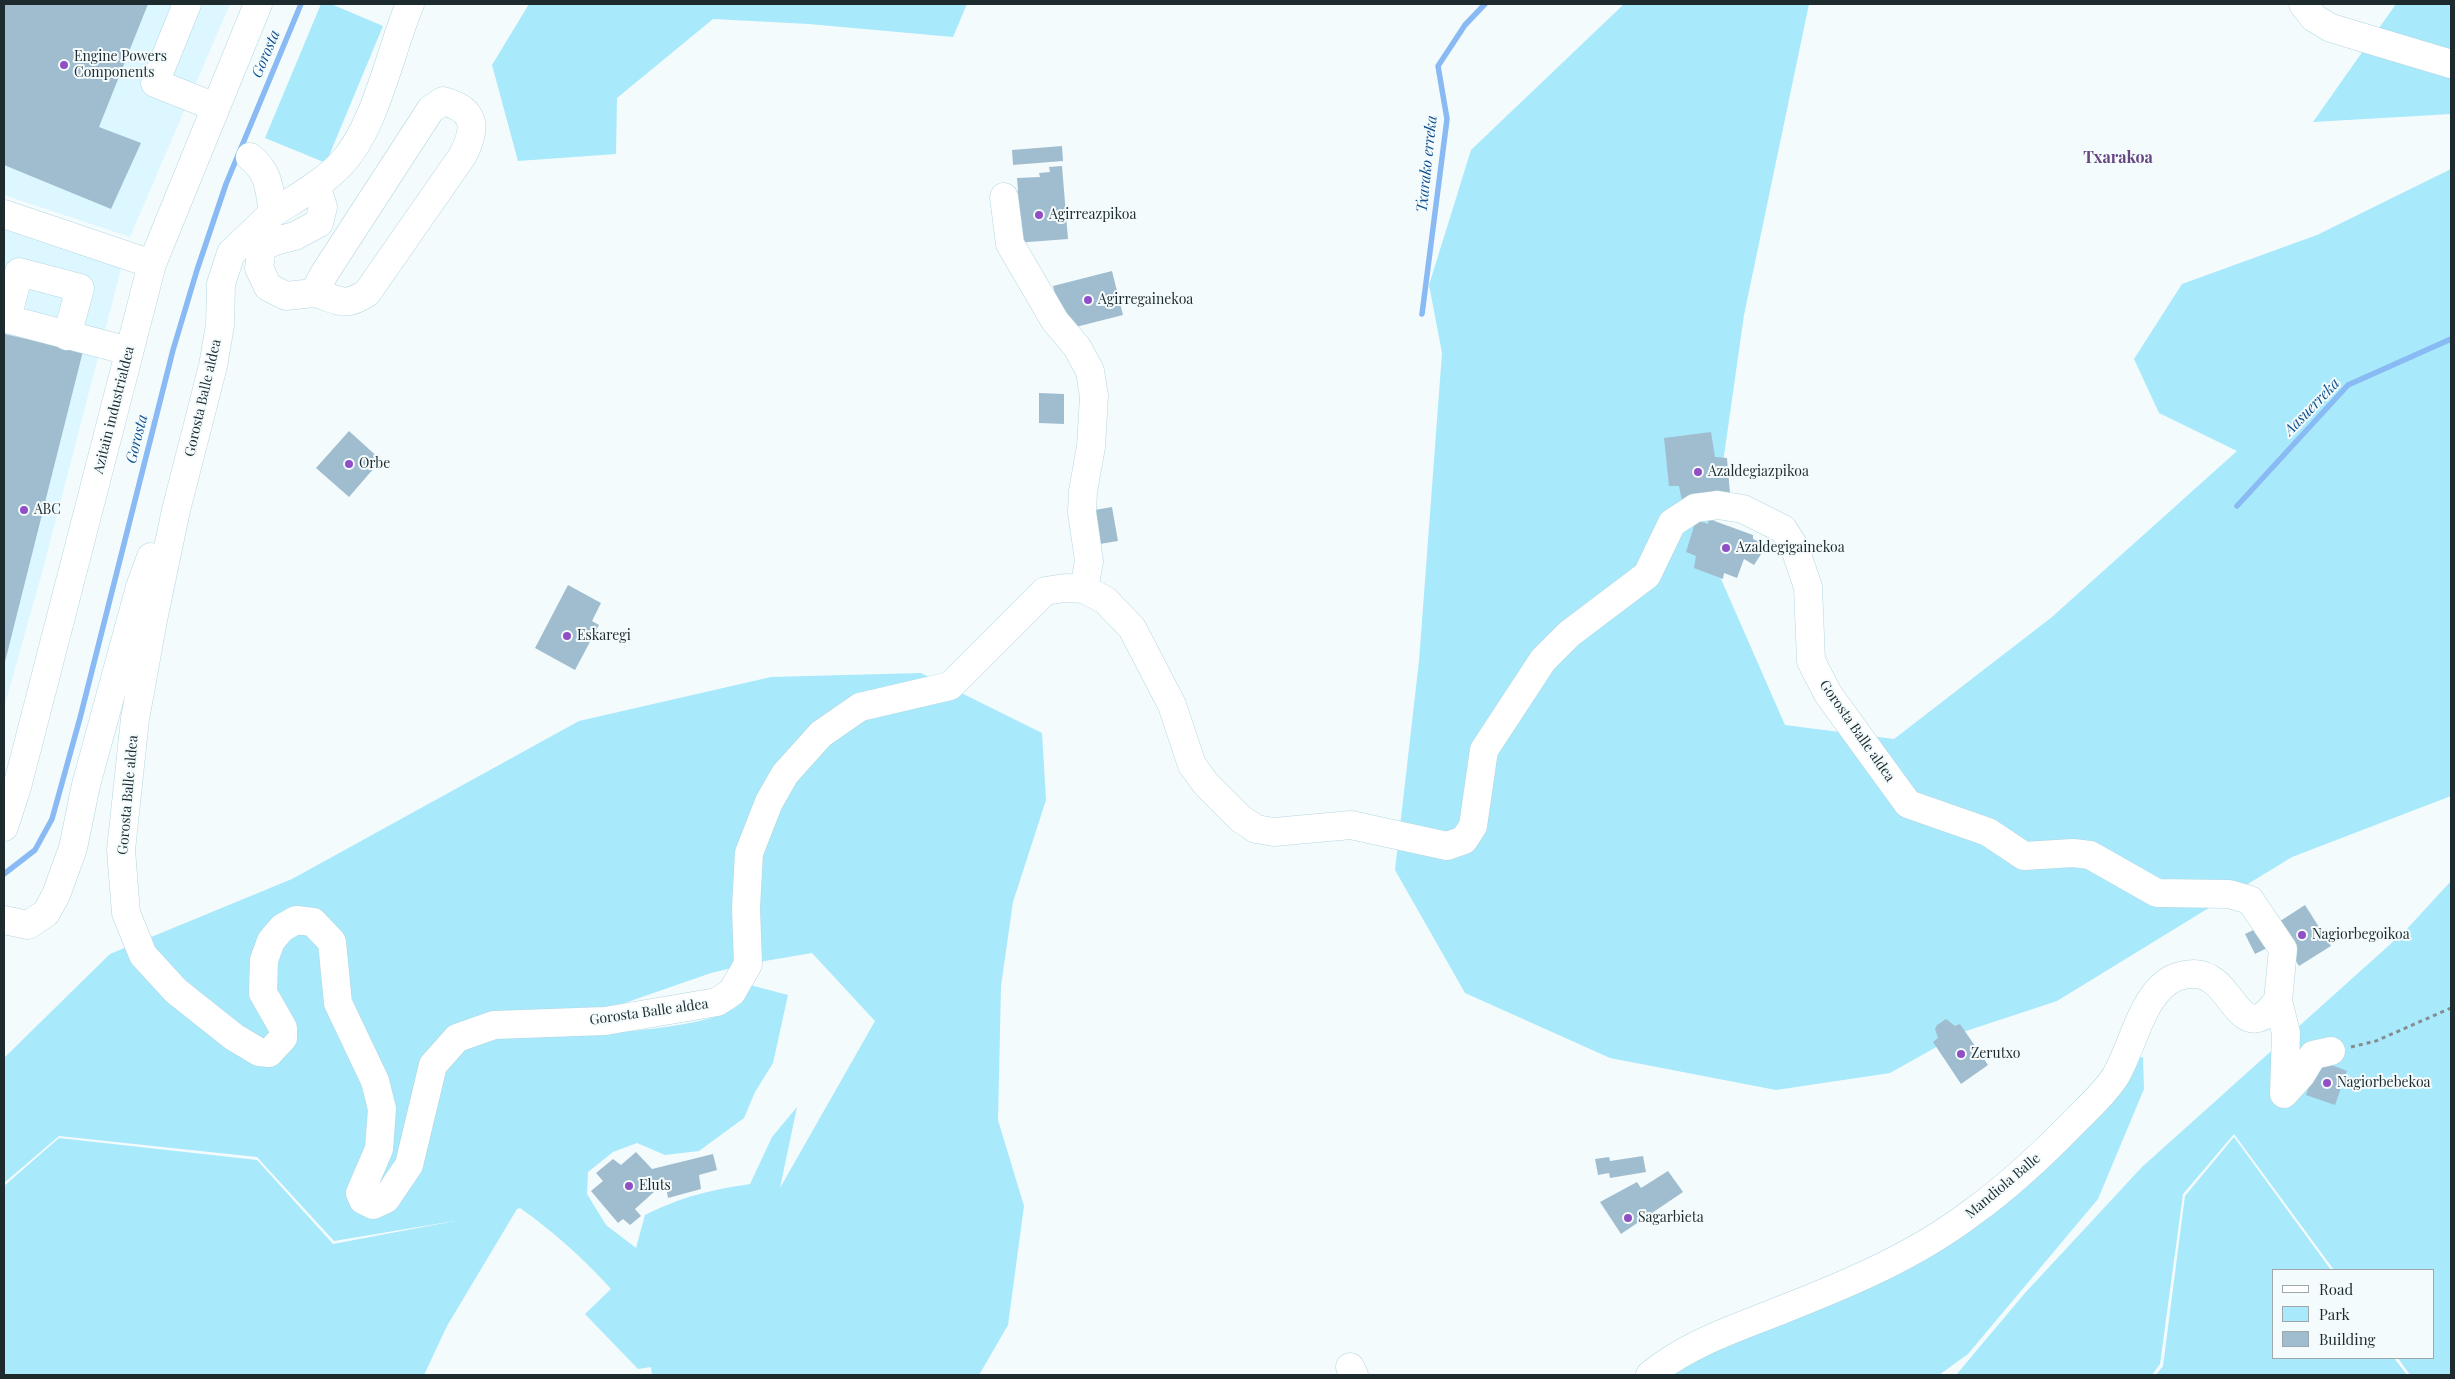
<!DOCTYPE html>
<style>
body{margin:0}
#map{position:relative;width:2455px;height:1379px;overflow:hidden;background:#f4fbfd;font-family:"Playfair Display",serif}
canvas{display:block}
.frame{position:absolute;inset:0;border:5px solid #1d2b2f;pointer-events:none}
.legend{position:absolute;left:2272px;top:1269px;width:162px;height:90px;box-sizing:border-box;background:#f4fbfd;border:1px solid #9ea8ab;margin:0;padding:6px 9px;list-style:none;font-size:15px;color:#1d2b2f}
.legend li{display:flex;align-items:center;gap:10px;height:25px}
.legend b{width:25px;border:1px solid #9ea8ab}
</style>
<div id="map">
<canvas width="2455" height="1379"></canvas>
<div class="frame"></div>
<ul class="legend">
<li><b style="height:6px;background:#fff"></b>Road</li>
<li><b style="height:14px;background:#a8e9fb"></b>Park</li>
<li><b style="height:14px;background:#a0bdcf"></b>Building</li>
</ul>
</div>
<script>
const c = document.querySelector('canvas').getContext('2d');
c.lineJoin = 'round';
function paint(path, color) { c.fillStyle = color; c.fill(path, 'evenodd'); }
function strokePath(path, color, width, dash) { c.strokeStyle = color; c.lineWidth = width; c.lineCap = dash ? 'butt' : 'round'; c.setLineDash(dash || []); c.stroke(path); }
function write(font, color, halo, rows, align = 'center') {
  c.font = font + ' "Playfair Display",serif'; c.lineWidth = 4; c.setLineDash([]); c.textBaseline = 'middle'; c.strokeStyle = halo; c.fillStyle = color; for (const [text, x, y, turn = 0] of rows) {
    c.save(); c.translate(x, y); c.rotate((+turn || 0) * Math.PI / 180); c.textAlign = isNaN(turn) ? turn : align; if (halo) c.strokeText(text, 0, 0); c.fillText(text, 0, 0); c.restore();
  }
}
paint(new Path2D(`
 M4,4H230L130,237L4,195Z
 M4,226L123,261L43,569L4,708Z`), '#dcf7ff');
paint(new Path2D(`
 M321,4H331L383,26L326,163L265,138Z
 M529,4H967L953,37L809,24L713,19L617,98L616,154L518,161L492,65Z
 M1624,4H1809L1744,315L1710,554L1785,725L1894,739L2052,617L2237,451L2159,413L2134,359L2182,284L2317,235L2451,169V796L2292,857L2057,1001L1963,1032L1890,1073L1776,1090L1610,1058L1465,993L1395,870L1419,661L1442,353L1429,285L1471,150Z
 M2396,4H2451V114L2313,122Z
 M921,673L1042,733L1046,800L1013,902L1001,986L998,1120L1024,1206L1008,1325L979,1375H652L651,1367L638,1369L585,1314L611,1289C583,1258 554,1232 520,1208L517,1209L447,1326L424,1375H4V1186L59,1138L257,1160L333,1244L460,1220L334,1241L257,1157L59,1136L4,1183V1058L110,954L292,879L579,721L771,677ZM812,953L875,1021L780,1188L797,1107L772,1137L750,1184C710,1190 681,1197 645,1215L636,1248L606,1225L587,1194L588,1172L613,1152L637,1143L665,1155L699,1151L744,1118L755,1092L773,1063L788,995L746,984C746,991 743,1000 738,1005C719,1024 640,1030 613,1033L619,1005L711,973L753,963Z
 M2451,881V1375H2410L2398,1358H2434V1270H2334L2234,1134L2183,1194L2160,1364L2152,1375H1956L2025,1293L2142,1167L2405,931Z
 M2143,1057L2144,1089L2098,1199L1968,1354L1939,1375H1658L1961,1234L2133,1059Z
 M2234,1137L2331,1270H2274V1358H2394L2407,1375H2156L2163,1366L2185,1196Z`), '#a8e9fb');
strokePath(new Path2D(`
 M1422,314L1447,119L1438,66L1465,25L1485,4
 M2237,506L2348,385L2451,339
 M4,874L35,850L52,819L80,718L173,350L197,270L226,184L301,4`), '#89baf4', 5.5);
paint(new Path2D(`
 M4,4H148L99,127L141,143L111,209L4,165Z
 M1062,146L1063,161L1013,165L1012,150Z
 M1062,166L1068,239L1015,243L1011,192L1018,191L1017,178L1040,177L1039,173L1050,172L1049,167Z
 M1112,271L1123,315L1064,330L1053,286Z
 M4,334L83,351L4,666Z
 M1039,393L1064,394V424L1039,423Z
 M349,431L381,460L349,497L316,468Z
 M1711,432L1715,457L1727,458L1730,493L1682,501L1679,486H1669L1664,438Z
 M1112,507L1118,541L1094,545L1089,511Z
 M1709,519L1753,535V539L1767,545L1754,565L1744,559L1737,578L1724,573L1723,579L1694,568L1696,556L1686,552L1696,520L1708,524Z
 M568,585L601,603L592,621L599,625L575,670L535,648Z
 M2305,905L2331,946L2299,966L2274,925Z
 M2264,925L2273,945L2255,954L2245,934Z
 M1946,1019L1955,1026L1960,1024L1988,1065L1961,1084L1933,1042L1938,1038L1935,1029L1937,1025Z
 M2319,1060L2347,1071L2335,1105L2306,1095Z
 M636,1152L652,1169L713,1154L717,1170L699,1175L701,1189L668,1198L665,1182L635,1209L641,1216L630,1225L623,1219L618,1223L591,1191L603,1181L596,1173L613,1159L621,1165Z
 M1643,1156L1646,1172L1610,1178L1609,1173L1598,1175L1595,1159L1609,1157L1610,1161Z
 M1668,1171L1683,1192L1621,1234L1600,1202L1637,1182L1641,1188Z`), '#a0bdcf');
const minor = new Path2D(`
 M187,4L155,83L215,107
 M2303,4L2314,18L2331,28L2451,64
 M250,157C270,173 269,189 273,213L231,253L221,284L220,325L213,366L176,510L153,620L135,719L121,850L126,913L143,955L176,991L234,1037L259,1052L269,1053L283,1038V1028L263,993L264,960L271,941L282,928L296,920L313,922L332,942L338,1003L375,1081L382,1109L379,1149L360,1193L363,1200L373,1205L386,1199L409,1165L433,1065L457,1038L494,1025L605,1021L717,1002L732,992L748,964L746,908L749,853L769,802L785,774L821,734L860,707L950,686L1045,591L1065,588L1084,589L1105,600L1132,628L1172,705L1192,765L1206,784L1241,819L1256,829L1274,832L1351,825L1447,846L1464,840L1473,826L1484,750L1543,660L1569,634L1647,575L1672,523L1695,508L1718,505L1743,509L1783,529L1794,546L1808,587L1811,661L1828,694L1908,804L1988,832L2024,856L2073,853L2090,855L2157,893L2229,894L2250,900L2283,949L2278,1001L2286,1033L2284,1094L2301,1075L2313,1055L2331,1051
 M1004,197L1010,244L1055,321L1077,347L1090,371L1094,396L1091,447L1083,491L1082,512L1089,561L1084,589
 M273,213C296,198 322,184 341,164C376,127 390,51 410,4
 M4,214L152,264
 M314,293C339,299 342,309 367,293L463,155C477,127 476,110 443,101L431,109L324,274L314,293L286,296L268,287L259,268L262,247L275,241L295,236L319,223L323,207L316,185
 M67,336L80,288L19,272L7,319L129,351
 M4,827L17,787L152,264L258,4
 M4,920L28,925L46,913L56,895L73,848L86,785L140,587L151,557
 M1350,1367L1354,1375
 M1650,1375C1689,1343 1737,1328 1784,1309C1850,1283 1917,1255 1974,1211C2010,1185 2043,1154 2074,1122C2088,1108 2104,1094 2115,1077C2132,1049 2140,1002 2167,982C2174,977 2185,974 2194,974C2229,974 2235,1031 2263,1016C2268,1013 2273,1006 2278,1001`);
strokePath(minor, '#b3d7e1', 29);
strokePath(new Path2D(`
 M2351,1047L2376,1041L2451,1008`), '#848e91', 3, [4, 4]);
strokePath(minor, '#fff', 28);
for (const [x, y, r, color] of [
 [64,65,5,"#904fc4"],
 [1039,215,5,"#904fc4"],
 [1088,300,5,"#904fc4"],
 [349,464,5,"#904fc4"],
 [1698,472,5,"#904fc4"],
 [24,510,5,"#904fc4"],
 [1726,548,5,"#904fc4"],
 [567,636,5,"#904fc4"],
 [2302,935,5,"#904fc4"],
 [1961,1054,5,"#904fc4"],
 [2327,1083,5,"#904fc4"],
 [629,1186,5,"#904fc4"],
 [1628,1218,5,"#904fc4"]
]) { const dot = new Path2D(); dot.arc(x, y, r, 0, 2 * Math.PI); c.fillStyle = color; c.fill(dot); strokePath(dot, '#f4fbfd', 2); }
write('14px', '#1d2b2f', '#f4fbfd', [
 ["Engine Powers",74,57],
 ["Components",74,73],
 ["Agirreazpikoa",1049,215],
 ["Agirregainekoa",1098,300],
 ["Orbe",359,464],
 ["Azaldegiazpikoa",1708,472],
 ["ABC",34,510],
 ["Azaldegigainekoa",1736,548],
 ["Eskaregi",577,636],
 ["Nagiorbegoikoa",2312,935],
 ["Zerutxo",1971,1054],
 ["Nagiorbebekoa",2337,1083],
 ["Eluts",639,1186],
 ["Sagarbieta",1638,1218]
], 'left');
write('14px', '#1d2b2f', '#f4fbfd', [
 ["Gorosta Balle aldea",203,398,-77],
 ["Azitain industrialdea",114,410,-76],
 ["Gorosta Balle aldea",1857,731,55],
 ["Gorosta Balle aldea",128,795,-85],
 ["Gorosta Balle aldea",649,1012,-8],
 ["Mandiola Balle",2003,1186,-40]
]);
write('italic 15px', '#105090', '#f4fbfd', [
 ["Gorosta",266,54,-67],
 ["Txarako erreka",1427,164,-84],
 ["Aasuerreka",2312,407,-46],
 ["Gorosta",137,439,-76]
]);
write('bold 16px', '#664782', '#f4fbfd', [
 ["Txarakoa",2118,158]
]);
</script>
